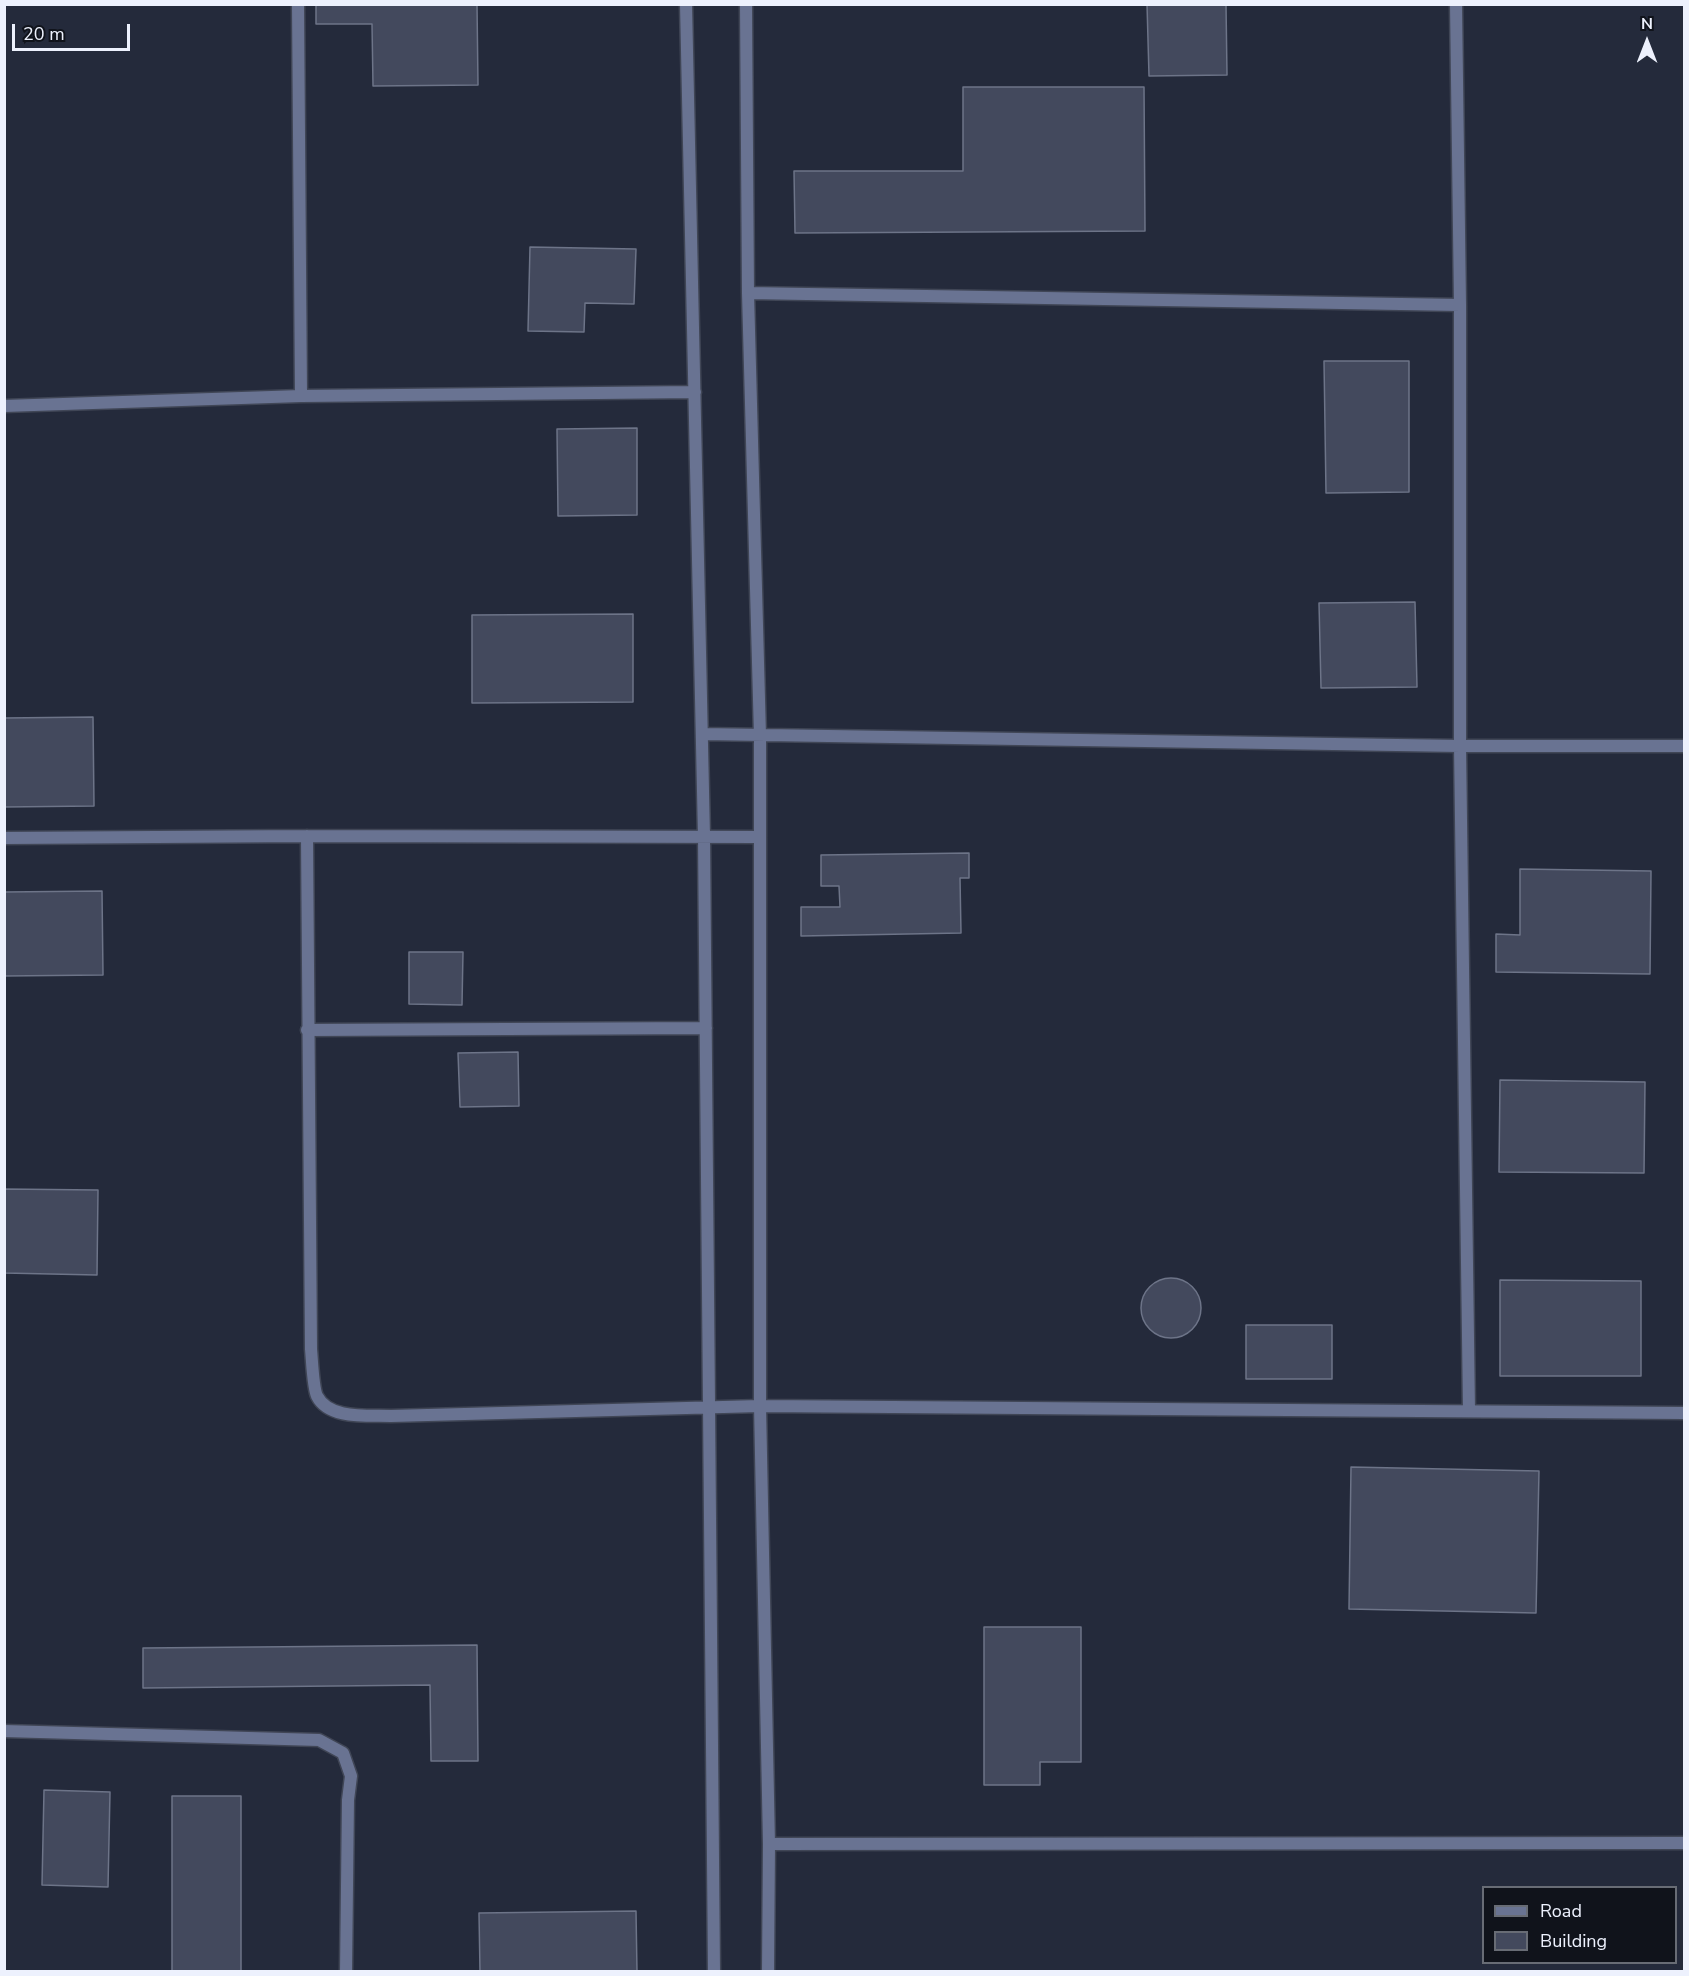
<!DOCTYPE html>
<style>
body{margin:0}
#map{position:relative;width:1689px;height:1976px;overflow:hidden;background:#242a3b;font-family:"Nunito Sans",sans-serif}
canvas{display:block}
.frame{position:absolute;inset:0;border:6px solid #edf1fd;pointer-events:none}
.legend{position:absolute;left:1482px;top:1886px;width:195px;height:78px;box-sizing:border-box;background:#10131b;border:2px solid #686c75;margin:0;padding:8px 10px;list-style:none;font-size:18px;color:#edf1fd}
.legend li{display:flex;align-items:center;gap:12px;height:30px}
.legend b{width:30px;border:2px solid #686c75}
.north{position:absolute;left:1617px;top:12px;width:60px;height:60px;-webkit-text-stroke:4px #10131b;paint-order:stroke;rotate:0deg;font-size:16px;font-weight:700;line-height:24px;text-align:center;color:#edf1fd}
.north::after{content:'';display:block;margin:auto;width:21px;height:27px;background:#edf1fd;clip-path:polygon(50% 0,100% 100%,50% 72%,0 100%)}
.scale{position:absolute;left:12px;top:24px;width:118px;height:27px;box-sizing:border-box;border:3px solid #edf1fd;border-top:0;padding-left:8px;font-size:18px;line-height:21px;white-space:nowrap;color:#edf1fd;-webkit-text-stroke:4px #10131b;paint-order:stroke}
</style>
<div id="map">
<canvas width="1689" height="1976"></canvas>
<div class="frame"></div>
<ul class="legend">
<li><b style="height:8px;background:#697392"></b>Road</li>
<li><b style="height:16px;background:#43495d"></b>Building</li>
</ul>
<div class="north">N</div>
<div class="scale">20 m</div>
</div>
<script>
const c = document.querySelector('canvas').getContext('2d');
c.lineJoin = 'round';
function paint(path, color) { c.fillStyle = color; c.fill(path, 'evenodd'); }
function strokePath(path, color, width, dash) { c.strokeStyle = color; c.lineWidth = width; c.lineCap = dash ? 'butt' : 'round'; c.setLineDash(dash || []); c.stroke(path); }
const building = new Path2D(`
 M316,4H477L478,85L373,86L372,24H316Z
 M1147,4H1226L1227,75L1149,76Z
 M963,87H1144L1145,231L795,233L794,171H963Z
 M530,247L636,249L634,304L585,303L584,332L528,331Z
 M1324,361H1409V492L1326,493Z
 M637,428V515L558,516L557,429Z
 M1415,602L1417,687L1321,688L1319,603Z
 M633,614V702L472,703V615Z
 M93,717L94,806L4,807V718Z
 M969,853V878H960L961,933L801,936V907H840L839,886H821V855Z
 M1520,869L1651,871L1650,974L1496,972V934L1520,935Z
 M102,891L103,975L4,976V892Z
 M409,952H463L462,1005L409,1004Z
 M518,1052L519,1106L460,1107L458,1053Z
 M1500,1080L1645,1082L1644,1173L1499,1172Z
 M4,1189L98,1190L97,1275L4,1273Z
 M1141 1308a30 30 0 1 1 60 0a30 30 0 1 1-60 0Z
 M1500,1280L1641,1281V1376H1500Z
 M1246,1325H1332V1379H1246Z
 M1351,1467L1539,1471L1536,1613L1349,1609Z
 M984,1627H1081V1762H1040V1785H984Z
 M477,1645L478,1761H431L430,1685L143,1688V1648Z
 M44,1790L110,1792L108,1887L42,1885Z
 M172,1796H241V1972H172Z
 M636,1911L637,1972H480L479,1913Z`);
paint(building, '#43495d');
strokePath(building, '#6d7488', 1.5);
const minor = new Path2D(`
 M298,4L301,396
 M686,4L704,837L714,1972
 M746,4L748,293L760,736V1406L769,1844L768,1972
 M1456,4L1460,305V746L1469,1410
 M748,293L1460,305
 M4,406L301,396L695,392
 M702,734L1460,746H1684
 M307,836L311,1349C312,1359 313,1388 317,1396C329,1420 368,1415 391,1416L760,1406L1684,1413
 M4,838L307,836L760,837
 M307,1030L706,1028
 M4,1731L319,1740L343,1753L351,1776L348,1800L346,1972
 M769,1844L1684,1843`);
strokePath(minor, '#404656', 15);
strokePath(minor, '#697392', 12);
</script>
